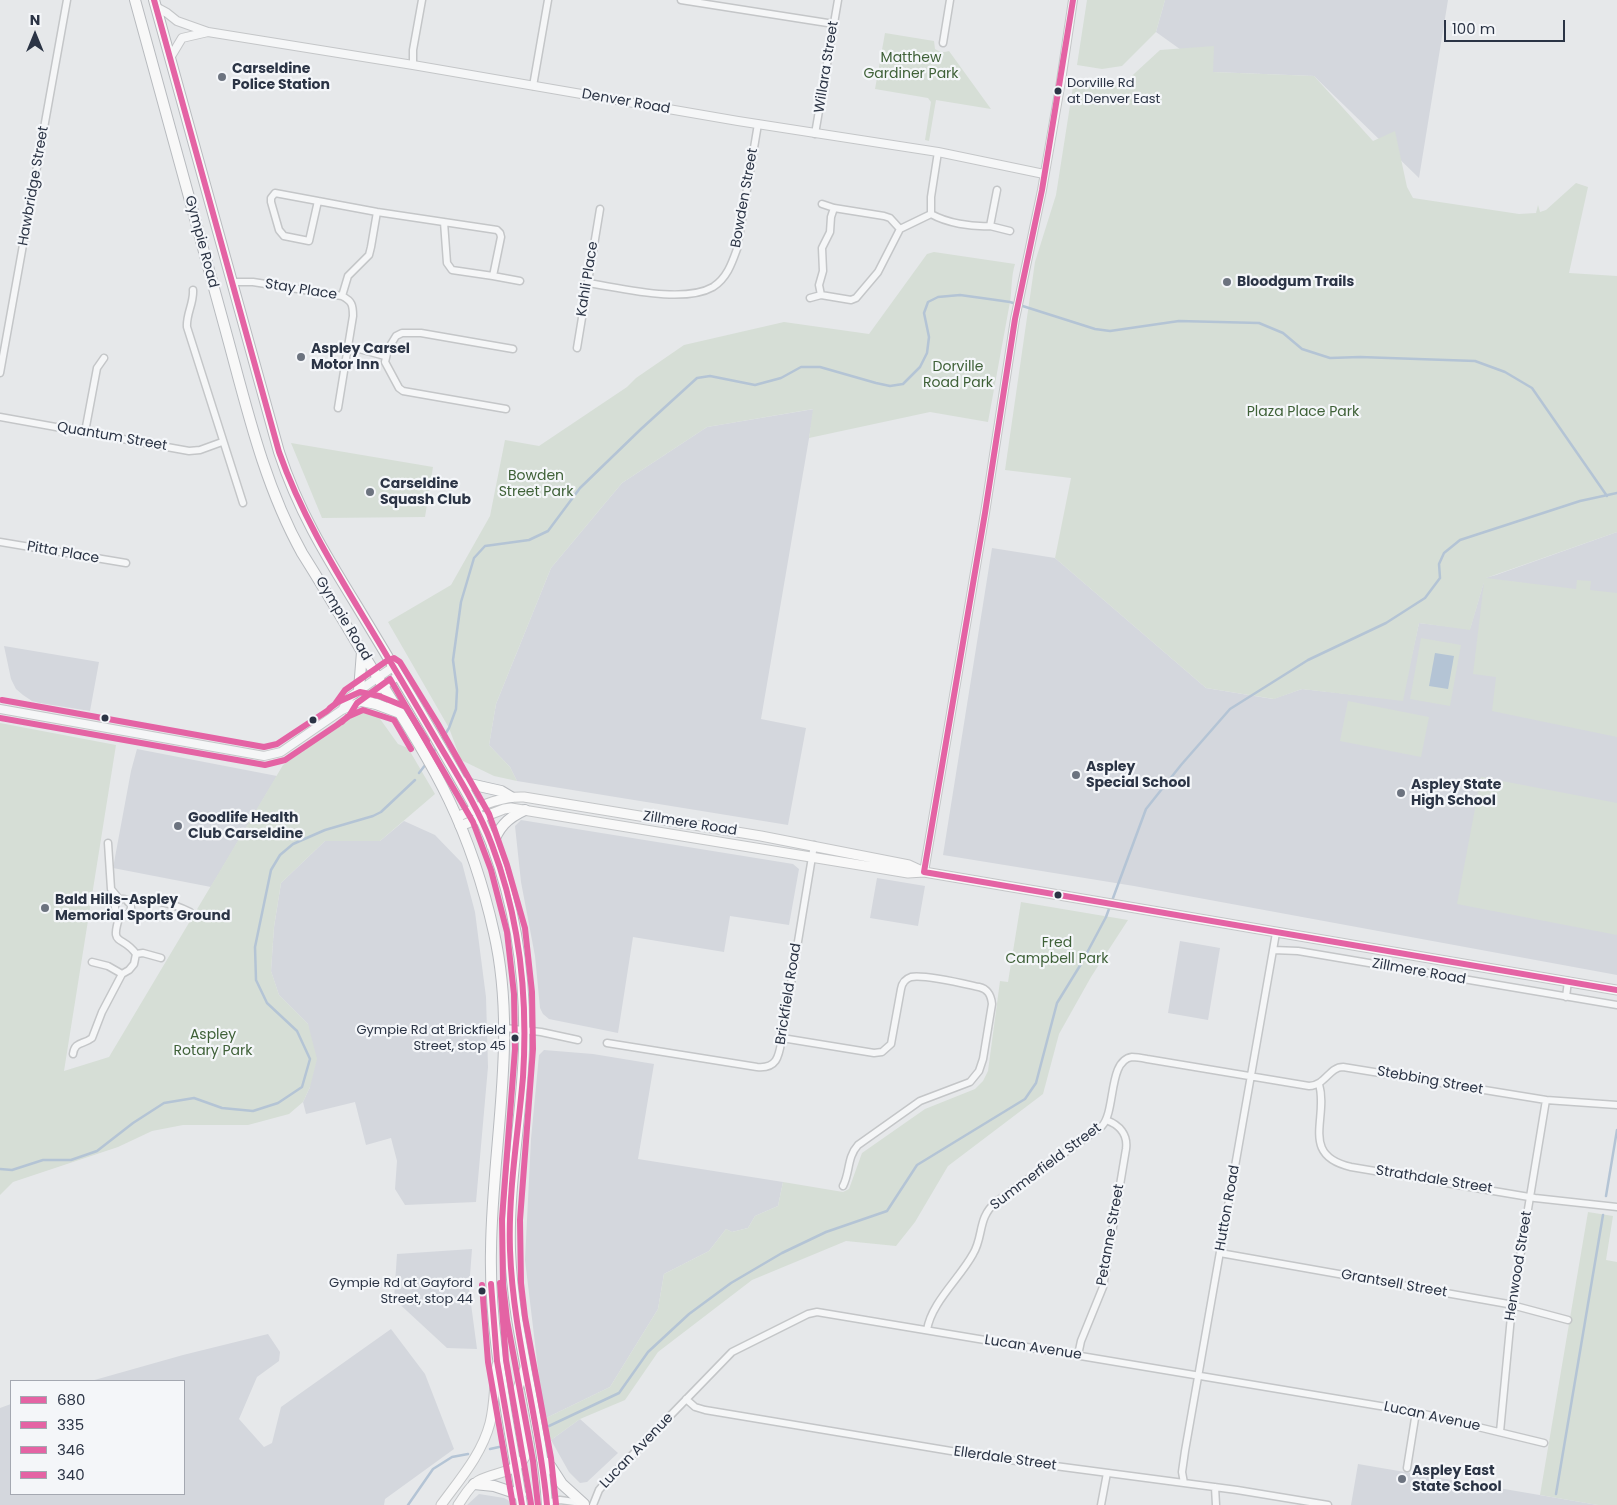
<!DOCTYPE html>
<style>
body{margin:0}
#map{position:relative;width:1617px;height:1505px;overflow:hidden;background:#e6e8ea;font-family:Poppins,sans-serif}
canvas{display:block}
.legend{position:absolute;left:10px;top:1380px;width:175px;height:115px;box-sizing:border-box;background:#f4f6f9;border:1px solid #a4a8b1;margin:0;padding:6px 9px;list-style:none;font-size:15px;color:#2b3445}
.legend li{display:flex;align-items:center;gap:10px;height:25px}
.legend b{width:25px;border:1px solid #a4a8b1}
.north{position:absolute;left:10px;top:10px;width:50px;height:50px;-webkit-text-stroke:4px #f4f6f9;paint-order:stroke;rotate:0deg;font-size:14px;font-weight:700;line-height:20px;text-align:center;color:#2b3445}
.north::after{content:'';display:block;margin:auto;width:18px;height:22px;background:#2b3445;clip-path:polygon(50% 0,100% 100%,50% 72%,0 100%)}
.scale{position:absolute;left:1444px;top:20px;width:121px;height:22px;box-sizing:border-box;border:2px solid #2b3445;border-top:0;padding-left:6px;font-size:15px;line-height:18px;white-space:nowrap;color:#2b3445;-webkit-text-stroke:4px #f4f6f9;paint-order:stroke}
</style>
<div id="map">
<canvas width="1617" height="1505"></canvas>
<ul class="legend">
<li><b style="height:6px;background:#e463a4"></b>680</li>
<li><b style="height:6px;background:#e463a4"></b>335</li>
<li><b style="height:6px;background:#e463a4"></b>346</li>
<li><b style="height:6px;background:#e463a4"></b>340</li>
</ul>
<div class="north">N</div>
<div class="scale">100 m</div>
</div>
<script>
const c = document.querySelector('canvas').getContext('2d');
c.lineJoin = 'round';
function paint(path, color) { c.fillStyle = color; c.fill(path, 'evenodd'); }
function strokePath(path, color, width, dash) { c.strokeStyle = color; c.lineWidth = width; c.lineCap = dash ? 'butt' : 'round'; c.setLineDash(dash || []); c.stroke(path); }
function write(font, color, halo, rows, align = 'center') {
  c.font = font + ' Poppins,sans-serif'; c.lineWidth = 4.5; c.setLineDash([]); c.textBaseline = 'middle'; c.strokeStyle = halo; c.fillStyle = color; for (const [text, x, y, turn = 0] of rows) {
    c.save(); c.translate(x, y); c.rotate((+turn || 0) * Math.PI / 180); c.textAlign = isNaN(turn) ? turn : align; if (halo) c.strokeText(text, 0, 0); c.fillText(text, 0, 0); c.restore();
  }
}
paint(new Path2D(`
 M1165,0H1448L1419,178L1314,76L1212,72L1156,32Z
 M814,409L761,719L806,728L788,825L517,781L510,767L489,745L496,704L551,568L622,483L707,427Z
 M1617,532V975L1134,886L943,855L992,548L1055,558L1206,688L1273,699L1302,689L1402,700L1419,623L1470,629L1485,578L1496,575Z
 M4,646L99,662L90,711L40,703L32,701L23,695L16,689L11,679Z
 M137,749L277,776L211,887L113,868L131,771Z
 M521,820L793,864L799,869L789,925L730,916L724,952L633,937L618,1033L549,1019L543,1014L540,1008L535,956L521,882L515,826Z
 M404,821L435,835L462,863L475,912L486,997L488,1067L476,1202L405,1205L395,1189L397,1161L391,1138L366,1145L355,1102L306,1114L303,1102L310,1087L308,1024L279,995L271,971L274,927L281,883L325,841H380Z
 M877,878L925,886L918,926L870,918Z
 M1180,941L1220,948L1208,1020L1168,1013Z
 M544,1050L593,1054L654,1064L638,1159L783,1182L778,1206L755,1216L748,1228L732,1232L726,1229L709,1251L664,1274L658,1309L610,1387L544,1419L525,1260L531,1139L539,1055Z
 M472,1249L469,1289L477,1349L447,1348L394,1299L397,1254Z
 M391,1329L425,1374L454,1449L385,1499L384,1505H0V1408L11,1404V1494H184V1381H91L183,1355L268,1334L280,1352L279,1361L257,1377L239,1419L264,1447L272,1443L281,1407Z
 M580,1419L618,1453L587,1482L580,1483L569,1472L551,1440Z
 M1358,1464L1598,1505H1351Z
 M479,1494L504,1498L508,1500L511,1505H467Z`), '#d4d7dd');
paint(new Path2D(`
 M1087,0H1165L1156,32L1122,66L1102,69L1077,65Z
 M885,33L934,41L935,49C940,52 943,53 949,51L991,109L936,100L929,141L925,140L931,102L928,98L875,89Z
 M1214,46L1213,72L1314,76L1373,141L1395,131L1407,187L1413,198L1519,214L1536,213L1538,205L1540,212L1546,210L1576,183L1588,187L1569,273L1617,276V532L1486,578L1576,589L1577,580L1591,581L1590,590L1617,593V737L1492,711L1496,677L1473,674L1484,582L1470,630L1419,623L1403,701L1302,689L1274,699L1206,688L1055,558L1071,478L1005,470L1035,262L1056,195L1074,80L1122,85L1160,50Z
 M934,252L1015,264C1011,277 1012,289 1010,302L988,422L930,412L809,438L813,409L707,427L622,483L551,568L496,704L489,745L510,767L517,781L494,776L461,760L449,728L388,622L451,585L490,516L505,440L539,446L627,387L636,378L684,345L784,322L869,334L927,254Z
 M291,443L433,467L425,517L322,518Z
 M1421,638L1461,645L1450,706L1410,699Z
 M1348,701L1429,717L1421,757L1340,741Z
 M370,710L378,716L398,744L408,748L435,794L380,841H325L281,883L274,927L271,971L279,995L308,1024L317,1059L310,1087L303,1102L289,1114L248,1125H183L152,1131L118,1147L13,1182L0,1195V723L116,745L64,1071L109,1057L283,765L358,712Z
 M1481,777L1617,803V935L1457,904Z
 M1021,902L1128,920L1091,977L1059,1034L1043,1094L948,1166L915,1222L896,1246L846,1241L752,1280L658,1352L625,1400L580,1419L551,1440L544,1419L610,1387L658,1309L664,1274L709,1251L726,1229L732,1232L748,1228L755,1216L778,1206L783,1182L843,1192L849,1189L862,1153L925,1109L975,1089L983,1081L988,1071L1000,981L1008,982Z
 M1588,1212L1613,1216L1606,1260L1617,1262V1505H1598L1540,1495Z`), '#d6ded6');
paint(new Path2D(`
 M1435,653L1454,656L1448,689L1429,686Z`), '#b4c4d5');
strokePath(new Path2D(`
 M441,741L449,728L456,709L457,690L453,660L461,602L474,558L485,546L529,540L548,531L580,488L641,429L697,378L710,376L755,385L781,378L801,367H820L876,383L890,386L903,384L920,367L927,353L929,337L924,313L928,302L938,297L960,295L989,299L1010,302L1095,329L1110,331L1179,321L1259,323L1283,333L1302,349L1330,358L1360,357L1475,361L1505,372L1532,388L1607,496
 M430,757L437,747
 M419,773L426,764
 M0,1169L12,1170L43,1160H71L97,1151L133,1123L164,1103L194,1098L222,1108L253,1111L278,1103L302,1087L310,1059L297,1031L267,1003L256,980L255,947L271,870L280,855L293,844L325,830L373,816L381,812L415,780
 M1606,1196L1617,1130
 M549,1426L619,1393L648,1352L689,1314L731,1283L782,1253L826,1232L887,1211L917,1165L1025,1099L1036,1083L1057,1003L1081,964L1106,917L1146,809L1181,765L1230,709L1308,660L1386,623L1425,598L1440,578L1439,564L1444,553L1460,540L1580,501L1617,493
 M490,1449L499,1447
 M1556,1494L1603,1215
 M408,1505L433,1469L452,1457L468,1454`), '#b4c4d5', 2.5);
const minor = new Path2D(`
 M681,0L834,24
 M943,43L950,0
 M413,65V50L422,0
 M533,86L548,0
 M815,134L838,0
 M318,201L309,241L284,236L279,230L271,202V198L275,193L377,212L497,230L500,233L501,237L493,276L452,270L447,263L444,222
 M822,204L834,208L884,216L890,218L900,229
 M834,208L831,217L830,232L822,248L823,271L819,285L821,295L851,300L856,298L878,272L900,229L931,214V197L938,152
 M931,214C947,223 971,227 990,226L997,190
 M990,226L1010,231
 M493,276L520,281
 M232,282H253L342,296C352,301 353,305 353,316L338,408
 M588,283C621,288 683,304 713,287C727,278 732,263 737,249L758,124
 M193,290C194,303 186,314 187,327L243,503
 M342,296L348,276L369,255L371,247L377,212
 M810,298L821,295
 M348,346L385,356
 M577,348L600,209
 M0,373L67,0
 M506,409L403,391L399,388L385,362L388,349L396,336L402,333H421L513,349
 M0,417L189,451L200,450L222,442
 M85,432L97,368L104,358
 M0,542L126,563
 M108,843L111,889L120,900
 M115 907a8 8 0 1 1 16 0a8 8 0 1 1-16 0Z
 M128,902C146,896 174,904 190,912
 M1273,950L1298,951L1617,1005
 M136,954L143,953L161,958
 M92,962L108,966L122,974
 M1566,997L1568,981
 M505,1028L541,1032L578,1040
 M782,1038L874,1053L882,1052L891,1044L901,989C902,983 905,979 911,977C924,974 965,984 979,987C988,989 991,995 992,1004L983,1059L979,1071L970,1082L920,1101L858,1145C847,1157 850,1173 843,1186
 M607,1043L757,1067C778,1069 779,1055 782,1038L814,845
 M73,1054C75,1041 83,1045 92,1038L102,1012L122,974L129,970L134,964L136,954C122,934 109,948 120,915
 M1319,1084C1329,1118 1299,1155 1351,1167L1535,1198L1617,1207
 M1220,1253L1508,1304L1568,1320
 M927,1330C931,1303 960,1278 973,1254C984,1236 977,1218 996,1202L1102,1126C1116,1111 1108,1060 1132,1057C1137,1057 1142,1058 1147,1059L1309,1086C1326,1085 1329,1067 1343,1067L1546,1100L1617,1105
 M1078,1355L1081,1341L1103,1287L1126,1149C1128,1135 1120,1125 1106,1120
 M686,1399L695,1407L705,1410L987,1457L1237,1490L1328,1505
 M1500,1432L1512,1306L1546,1100
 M1407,1468L1416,1412
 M1184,1483L1182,1472L1185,1451L1276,933
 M1215,1487L1216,1505
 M546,1503L560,1500L582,1503
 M593,1505L599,1490L605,1483L732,1352L808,1314L817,1312L1416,1412L1544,1443
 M1101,1505L1107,1473`);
const tertiary = new Path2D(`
 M156,7L167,13L177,21L208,32L413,65L738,121L938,152L1044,174
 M170,58L182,38L208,32
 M0,709L264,756L281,752L342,710L362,701L398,676
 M342,710L350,697L393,667
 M924,872L985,513L1015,319L1042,190L1061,81L1073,0`);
const secondary = new Path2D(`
 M457,817C479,807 499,796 524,797L761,836L909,865L922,871
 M460,826L504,809L511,808L878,868L908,873L924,872L1617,990
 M441,1505C460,1479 482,1454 490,1423C495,1404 494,1384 497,1365
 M458,1505C464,1497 469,1486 478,1481C497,1470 529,1474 527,1443L517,1391L525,1368`);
const trunk = new Path2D(`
 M135,0C164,107 194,214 223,321C245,400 262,481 302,553C328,594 352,636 378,678C403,718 429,758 449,800C469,842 484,888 494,933C518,1038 492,1145 491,1250C489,1337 509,1420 522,1505
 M154,0L279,452C298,510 325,554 357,606C386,654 415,702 443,751C461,782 479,812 492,845C516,910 526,980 524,1049C522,1116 508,1183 510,1250C513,1336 542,1419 547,1505
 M359,690L362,652
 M362,701L376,704L400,713
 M461,782L501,791L511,797
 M492,846C498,828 507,818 525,810
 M542,1460L551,1467L562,1484L584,1504
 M474,1484L494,1486L521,1495`);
strokePath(minor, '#c4c6c8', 9);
strokePath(tertiary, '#c4c6c8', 10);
strokePath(secondary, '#c4c6c8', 11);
strokePath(trunk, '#b8bbbf', 12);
strokePath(minor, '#f5f6f7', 6);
strokePath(tertiary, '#f5f6f7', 8);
strokePath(secondary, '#f8f8f8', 9);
strokePath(trunk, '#f8f8f8', 10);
strokePath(new Path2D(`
 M154,0L279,452C300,511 331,563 363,616C389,659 415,703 440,746C459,778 479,810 492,845C520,919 528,999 523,1077C518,1135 508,1192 510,1250C513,1336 539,1419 547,1505
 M491,1284L497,1361L522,1505`), '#e463a4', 6);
strokePath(new Path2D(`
 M924,872L985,513L1015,319L1042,190L1073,0
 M924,872L1617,990`), '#e463a4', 6);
strokePath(new Path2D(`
 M0,718L265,765L285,760L337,725L349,716L357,703L390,679L473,822L491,870L507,932L514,994L515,1049L502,1219L503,1284L507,1320L533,1461L538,1505
 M342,722L347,717L363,710L394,720L411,749
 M482,1285L488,1362L513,1505`), '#e463a4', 6);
strokePath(new Path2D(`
 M2,700L264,747L277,744L327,711L335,704L345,690L388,660L394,658L400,662L438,724L489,814L507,865L525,928L532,992L533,1049L520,1220L521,1283L525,1317L551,1458L556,1504
 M330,708L338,702L360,692L379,696L406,707L427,741
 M500,1283L506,1360L531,1504`), '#e463a4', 6);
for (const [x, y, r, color] of [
 [222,77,5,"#6c737f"],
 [1058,91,4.5,"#2b3445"],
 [1227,282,5,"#6c737f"],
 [301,357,5,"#6c737f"],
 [370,492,5,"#6c737f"],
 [105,718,4.5,"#2b3445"],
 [313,720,4.5,"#2b3445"],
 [1076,775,5,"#6c737f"],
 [1401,793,5,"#6c737f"],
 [178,826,5,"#6c737f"],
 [1058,895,4.5,"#2b3445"],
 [45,908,5,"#6c737f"],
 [515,1038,4.5,"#2b3445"],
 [482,1291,4.5,"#2b3445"],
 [1402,1479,5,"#6c737f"]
]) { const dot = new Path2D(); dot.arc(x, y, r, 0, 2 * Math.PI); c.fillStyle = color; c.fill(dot); strokePath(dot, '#f4f6f9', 2); }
write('13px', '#2b3445', '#f4f6f9', [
 ["Dorville Rd",1067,84,"left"],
 ["at Denver East",1067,100,"left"],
 ["Gympie Rd at Brickfield",506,1031],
 ["Street, stop 45",506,1047],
 ["Gympie Rd at Gayford",473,1284],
 ["Street, stop 44",473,1300]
], 'right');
write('14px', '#3f6138', '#f4f6f9', [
 ["Matthew",911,58],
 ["Gardiner Park",911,74],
 ["Dorville",958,367],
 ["Road Park",958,383],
 ["Plaza Place Park",1303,412],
 ["Bowden",536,476],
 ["Street Park",536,492],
 ["Fred",1057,943],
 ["Campbell Park",1057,959],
 ["Aspley",213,1035],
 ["Rotary Park",213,1051]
]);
write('14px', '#2b3445', '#f4f6f9', [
 ["Willara Street",827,67,-81],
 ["Denver Road",626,102,10],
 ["Hawbridge Street",34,186,-80],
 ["Bowden Street",745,198,-80],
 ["Gympie Road",201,242,75],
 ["Kahli Place",588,279,-81],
 ["Stay Place",301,290,9],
 ["Quantum Street",112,437,10],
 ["Pitta Place",63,553,10],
 ["Gympie Road",343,619,59],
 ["Zillmere Road",690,824,9],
 ["Zillmere Road",1419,972,10],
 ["Brickfield Road",789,994,-81],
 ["Stebbing Street",1430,1081,10],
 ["Summerfield Street",1046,1167,-37],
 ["Strathdale Street",1434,1180,9],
 ["Hutton Road",1228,1208,-80],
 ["Petanne Street",1111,1235,-80],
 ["Henwood Street",1519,1266,-81],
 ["Grantsell Street",1394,1284,10],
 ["Lucan Avenue",1033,1348,9],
 ["Lucan Avenue",1432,1417,12],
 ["Lucan Avenue",637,1451,-46],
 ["Ellerdale Street",1005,1459,8]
]);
write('bold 14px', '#2b3445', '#f4f6f9', [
 ["Carseldine",232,69],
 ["Police Station",232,85],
 ["Bloodgum Trails",1237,282],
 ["Aspley Carsel",311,349],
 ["Motor Inn",311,365],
 ["Carseldine",380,484],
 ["Squash Club",380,500],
 ["Aspley",1086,767],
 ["Special School",1086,783],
 ["Aspley State",1411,785],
 ["High School",1411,801],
 ["Goodlife Health",188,818],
 ["Club Carseldine",188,834],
 ["Bald Hills-Aspley",55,900],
 ["Memorial Sports Ground",55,916],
 ["Aspley East",1412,1471],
 ["State School",1412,1487]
], 'left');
</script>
